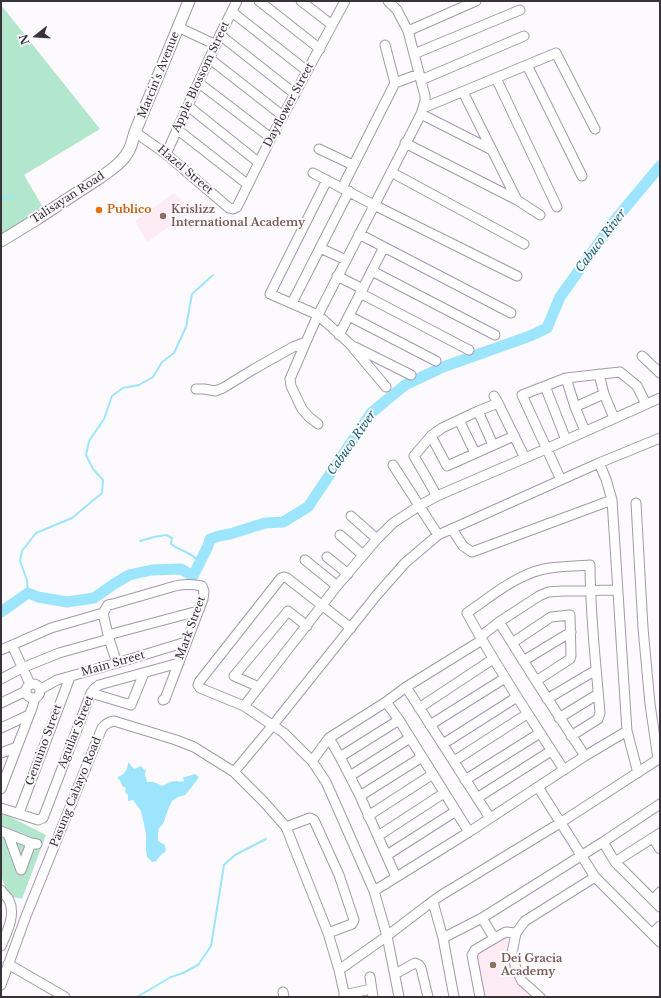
<!DOCTYPE html>
<style>
body{margin:0}
#map{position:relative;width:661px;height:998px;overflow:hidden;background:#fdfafe;font-family:"Libre Baskerville",serif}
canvas{display:block}
.frame{position:absolute;inset:0;border:2px solid #38323a;pointer-events:none}
.north{position:absolute;left:16px;top:16px;width:40px;height:40px;-webkit-text-stroke:3px #fdfafe;paint-order:stroke;rotate:253deg;font-size:11px;font-weight:700;line-height:16px;text-align:center;color:#38323a}
.north::after{content:'';display:block;margin:auto;width:14px;height:18px;background:#38323a;clip-path:polygon(50% 0,100% 100%,50% 72%,0 100%)}
</style>
<div id="map">
<canvas width="661" height="998"></canvas>
<div class="frame"></div>
<div class="north">N</div>
</div>
<script>
const c = document.querySelector('canvas').getContext('2d');
c.lineJoin = 'round';
function paint(path, color) { c.fillStyle = color; c.fill(path, 'evenodd'); }
function strokePath(path, color, width, dash) { c.strokeStyle = color; c.lineWidth = width; c.lineCap = dash ? 'butt' : 'round'; c.setLineDash(dash || []); c.stroke(path); }
function write(font, color, halo, rows, align = 'center') {
  c.font = font + ' "Libre Baskerville",serif'; c.lineWidth = 4; c.setLineDash([]); c.textBaseline = 'middle'; c.strokeStyle = halo; c.fillStyle = color; for (const [text, x, y, turn = 0] of rows) {
    c.save(); c.translate(x, y); c.rotate((+turn || 0) * Math.PI / 180); c.textAlign = isNaN(turn) ? turn : align; if (halo) c.strokeText(text, 0, 0); c.fillText(text, 0, 0); c.restore();
  }
}
paint(new Path2D(`
 M174,193L192,211L147,242L135,221Z
 M507,934L514,977L533,997H482L472,952Z`), '#ffebf3');
paint(new Path2D(`
 M1,5L100,129L24,175L44,209L1,237Z
 M1,812L46,835L22,899L9,896L1,876Z`), '#b2e6cd');
paint(new Path2D(`
 M128,762L134,769L141,766L144,770L146,769L145,774L147,782C153,781 157,783 162,786C169,783 173,779 181,782L184,781L183,777C188,777 190,775 195,774L199,777L191,788L185,795L178,797L172,801L169,807L163,824L159,828L158,833V841L165,845L166,851L160,856L156,861L152,862L147,857L146,850V834L141,811L133,800L128,801V795L125,792L126,788L122,786L120,780L118,779V777C125,774 128,769 128,762Z`), '#9de5fd');
strokePath(new Path2D(`
 M1,199L13,196
 M140,541L154,537L166,535L172,538L171,544C176,549 196,554 197,561C198,564 196,568 195,571
 M28,593L27,580L20,561L22,551L36,533L72,518L102,493L103,480L93,469L86,455L89,441L104,419L112,396L123,388L139,385L153,377L162,362L174,353L186,327L192,294L213,275
 M137,997L171,977L183,973L198,965L211,946L224,865L235,855L266,839`), '#9de5fd', 2);
strokePath(new Path2D(`
 M1,612L28,593L38,597L67,602L94,598L114,584L129,575L152,570L181,569L193,576L208,546L210,539L219,536L230,534L265,523L283,522L308,507L371,413L405,385L443,367L530,336L547,328L560,297L615,220L660,166`), '#9de5fd', 11);
const minor = new Path2D(`
 M259,1L320,49
 M301,1L332,25
 M232,12L307,71
 M178,27L216,45
 M408,31L476,1
 M220,35L295,94
 M385,45L395,83
 M414,54L520,10
 M210,59L283,116
 M527,65L582,176
 M496,78L557,207
 M421,80L524,36
 M199,83L271,138
 M463,92L517,200
 M188,106L258,162
 M423,108L556,53L595,129
 M421,114L492,150
 M178,130L247,184
 M135,132L166,154L229,208L233,209L237,207L271,138L345,1
 M405,143L517,200L540,215
 M319,149L353,165
 M166,154L220,35L237,1
 M391,172L524,244
 M313,173L374,205L517,276
 M327,180L270,294L318,315L350,344L386,387
 M342,188L395,83L419,74
 M359,234L511,313
 M320,248L346,260
 M372,271L495,335
 M337,276L363,289
 M360,293L469,350
 M292,303L349,191
 M349,316L436,361
 M339,335L384,247
 M306,342L290,379L291,386L302,409L309,417L318,424
 M355,347L411,375
 M642,356L660,373
 M599,374L604,394L614,418
 M566,378L575,407L585,431
 M545,386L566,440
 M196,389H204L215,391L223,388L254,369L293,347L306,342L318,315L421,114L425,101V96L408,31L397,10L388,1
 M494,396L498,403L525,458
 M575,407L604,394
 M478,411L493,445
 M459,420L475,453
 M431,436L447,466L514,436
 M599,463L606,479L612,500L627,731L638,773
 M393,465L438,535
 M561,480L522,395L566,378L620,372L637,386L646,404
 M437,496L414,456L431,436L442,428L478,411L498,403
 M636,503L643,628L650,704L658,759
 M351,516L377,539
 M452,529L463,546L472,552L612,500
 M340,535L363,555
 M327,557L348,574
 M305,560L337,586
 M103,613L108,605L113,604L175,586C184,584 192,584 202,586L204,591L203,599L165,699L163,700
 M103,613L109,639L117,663
 M499,622L536,681L585,756
 M351,628L287,578L284,577L281,578L199,682L198,685L200,688L244,706L284,733L312,761L326,782L345,825L374,891L387,936L399,997
 M108,635L198,611
 M480,637L499,622L539,596L548,592L562,591L617,590
 M512,643L551,617L570,615L571,656L570,659L536,681
 M12,645L30,684
 M1,650L51,628L103,613
 M523,661L571,632
 M1,679L22,668L59,653L109,639
 M26 691a7 7 0 1 1 14 0a7 7 0 1 1-14 0Z
 M259,687L234,676L288,611L307,626
 M406,687L490,818
 M41,689L57,680L117,663L186,642
 M91,693L131,705L144,673
 M547,699L596,670
 M386,702L399,720L469,832
 M1,703L26,691
 M244,706L337,586L377,539L393,523L419,506L437,496L546,449L660,398
 M419,708L493,659
 M559,718L598,694
 M430,725L505,678
 M1,728L29,715
 M329,738L340,757L360,796L396,877
 M443,744L517,697
 M1,753L17,747
 M340,757L399,720
 M312,761L329,738L386,702L406,687L482,640
 M454,761L527,714
 M564,770C531,718 496,667 467,613C490,597 516,575 544,569C558,566 576,566 590,565C590,615 596,664 600,713L598,719L571,736
 M234,772L273,725L376,596L405,563L438,535L599,463L660,438
 M350,776L410,738
 M465,780L540,733
 M538,787L595,877L652,934L660,926
 M1,789L32,708L35,698
 M360,796L422,757
 M477,798L551,751
 M1,808L38,820L43,818L91,693L94,689L99,685L179,663
 M19,813L70,677
 M368,816L433,774
 M286,827L310,818L314,820L339,875L354,920L352,924L328,933
 M1,831L31,843L37,844
 M8,834L21,870L31,843
 M378,836L444,793
 M653,838L660,849
 M603,842L615,862L660,907
 M387,855L456,811
 M615,862L660,833
 M1,890C3,894 7,896 9,900C16,915 7,932 1,946
 M374,891L469,832L585,756L627,731
 M653,900L660,892
 M433,902L443,938L454,997
 M482,918L494,938
 M652,934L660,942
 M443,938L482,918L603,842L660,804
 M8,964L65,997
 M339,970L387,936L421,910L440,896L560,823L660,758
 M395,974L415,963L419,965L421,968L428,997
 M370,977L373,997
 M1,985L26,916L102,728C105,724 109,722 114,721L176,740L194,747L234,772L264,802L286,827L328,933L339,970L345,997
 M283,992L284,997
 M344,995L371,989
 M480,997L472,955L475,950L502,934L506,932L516,933
 M540,997L522,981L516,969L512,953L516,933L525,921L595,877`);
const major = new Path2D(`
 M1,241L37,219L101,177C111,170 123,162 129,150C132,145 133,138 135,132L189,1`);
strokePath(minor, '#a598ab', 11);
strokePath(major, '#a598ab', 13);
strokePath(minor, '#fff', 9);
strokePath(major, '#fff', 11);
for (const [x, y, r, color] of [
 [99,210,4,"#e8710a"],
 [163,216,4,"#8d6e63"],
 [493,965,4,"#8d6e63"]
]) { const dot = new Path2D(); dot.arc(x, y, r, 0, 2 * Math.PI); c.fillStyle = color; c.fill(dot); strokePath(dot, '#fdfafe', 1.5); }
write('11px', '#38323a', '#fdfafe', [
 ["Marcin's Avenue",159,75,-68],
 ["Apple Blossom Street",201,77,-65],
 ["Dayflower Street",289,105,-62],
 ["Hazel Street",185,170,40],
 ["Talisayan Road",68,198,-33],
 ["Mark Street",191,628,-70],
 ["Main Street",113,664,-16],
 ["Aguilar Street",76,732,-68],
 ["Genuino Street",44,745,-70],
 ["Pasung Cabayo Road",76,792,-68]
]);
write('bold 11px', '#c56008', '#fdfafe', [
 ["Publico",107,210]
], 'left');
write('bold 11px', '#785e54', '#fdfafe', [
 ["Krislizz",171,210],
 ["International Academy",171,223],
 ["Dei Gracia",501,959],
 ["Academy",501,972]
], 'left');
write('italic 12px', '#156175', '#fdfafe', [
 ["Cabuco River",601,241,-53],
 ["Cabuco River",352,443,-55]
]);
</script>
